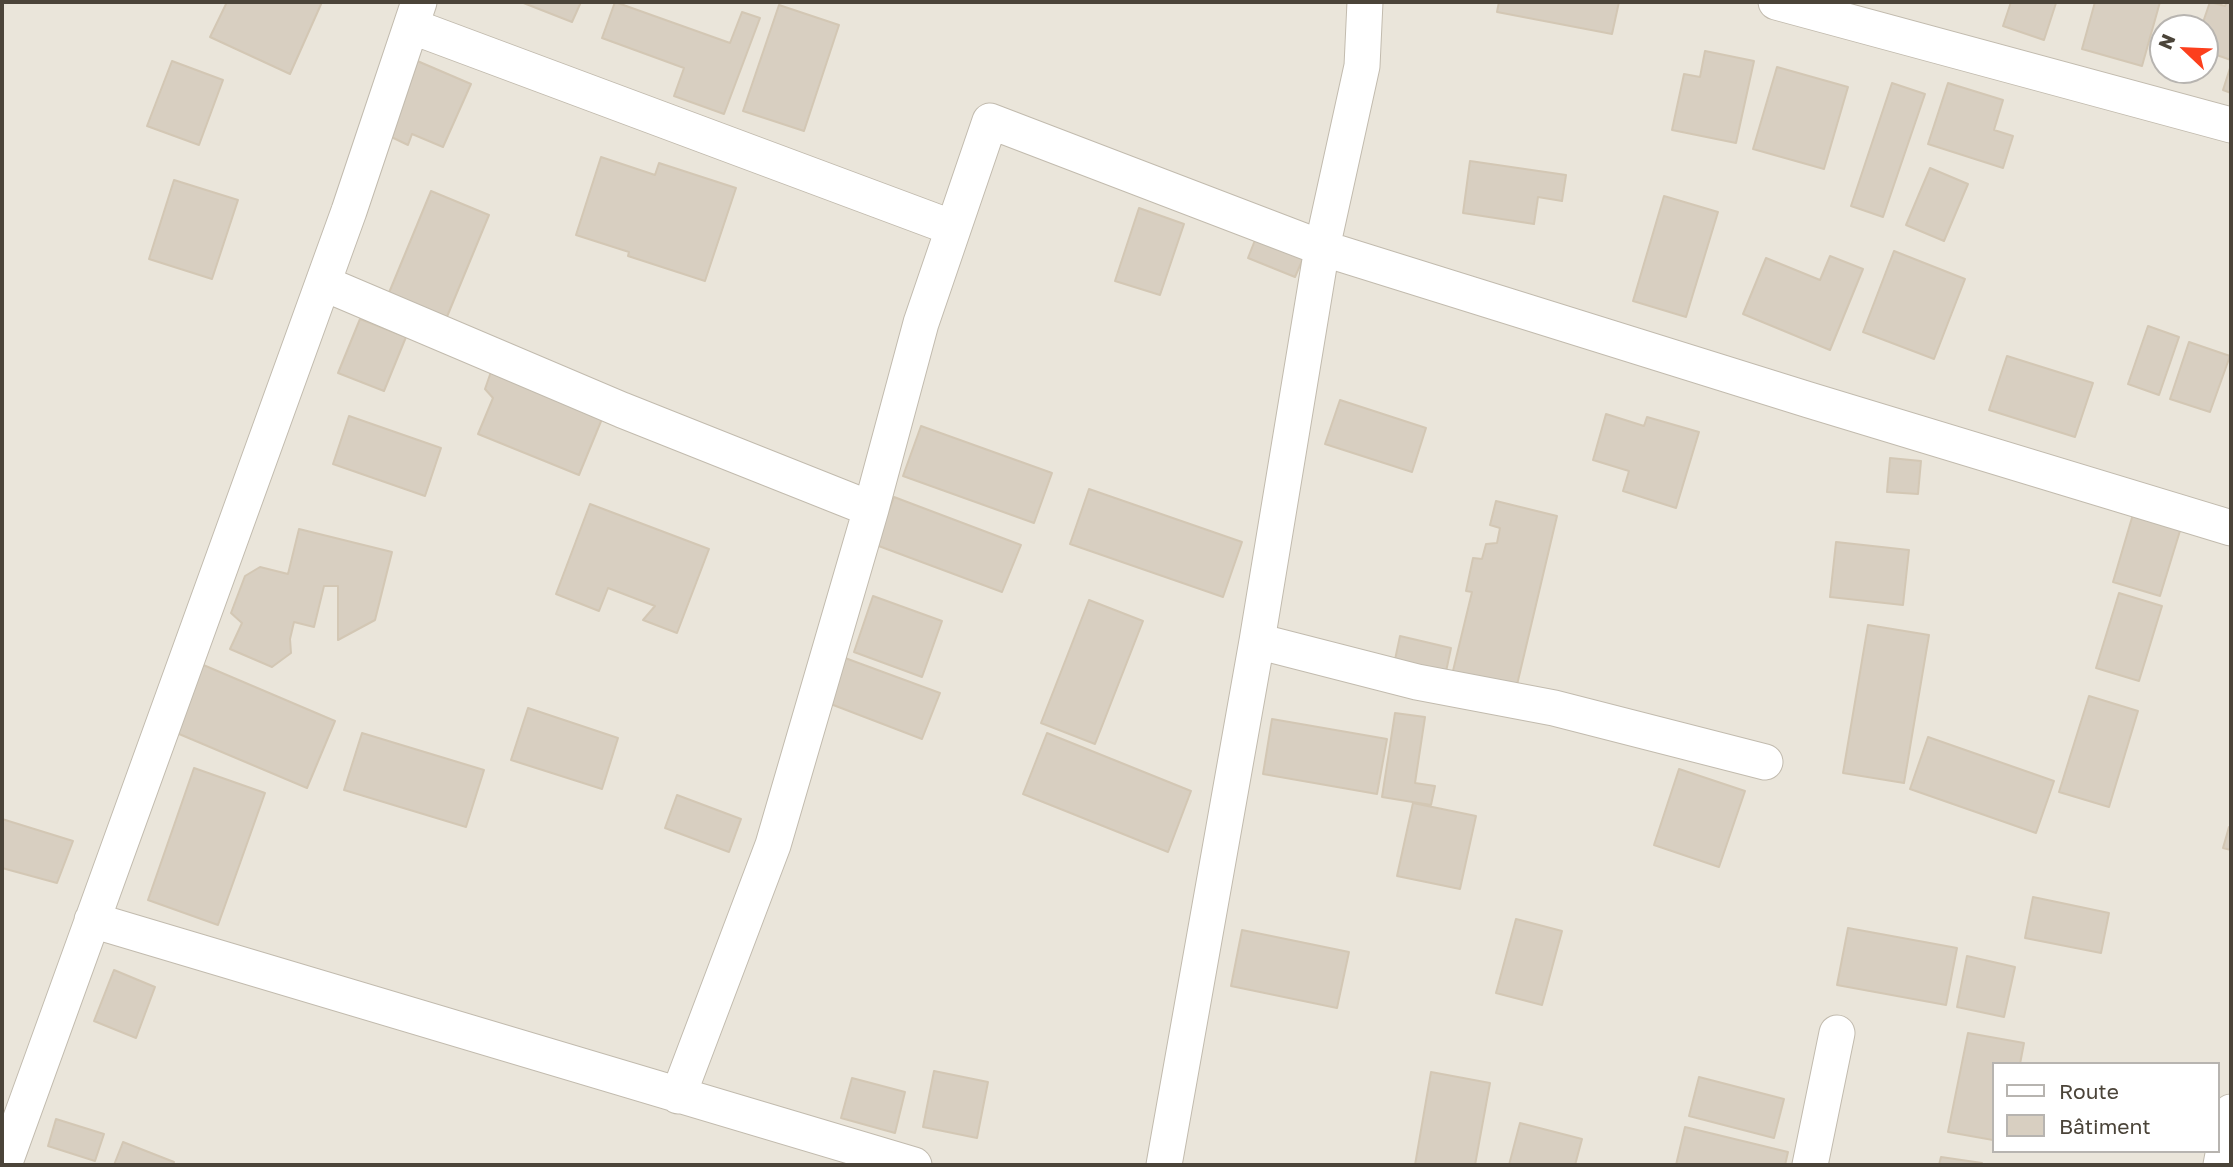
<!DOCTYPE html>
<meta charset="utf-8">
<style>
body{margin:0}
#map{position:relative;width:2233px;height:1167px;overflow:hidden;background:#f6f3ec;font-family:"Golos Text",sans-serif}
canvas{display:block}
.frame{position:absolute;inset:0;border:4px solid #4b4439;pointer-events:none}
.legend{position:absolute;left:1992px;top:1062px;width:228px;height:91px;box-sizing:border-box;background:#fff;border:2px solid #b7b4b0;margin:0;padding:9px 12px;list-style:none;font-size:21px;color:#4b4439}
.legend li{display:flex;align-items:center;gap:14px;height:35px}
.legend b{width:35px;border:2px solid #b7b4b0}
.north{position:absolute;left:2149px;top:14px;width:70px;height:70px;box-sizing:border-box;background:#fff;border:2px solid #b7b4b0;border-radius:50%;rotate:293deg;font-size:19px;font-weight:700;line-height:28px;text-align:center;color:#4b4439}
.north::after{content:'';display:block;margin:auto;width:24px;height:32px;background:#fc3f1d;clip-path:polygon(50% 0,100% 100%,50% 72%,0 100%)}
</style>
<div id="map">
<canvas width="2233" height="1167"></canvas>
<div class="frame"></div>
<ul class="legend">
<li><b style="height:9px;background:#fff"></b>Route</li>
<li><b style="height:19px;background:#d8cfc1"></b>Bâtiment</li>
</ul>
<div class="north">N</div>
</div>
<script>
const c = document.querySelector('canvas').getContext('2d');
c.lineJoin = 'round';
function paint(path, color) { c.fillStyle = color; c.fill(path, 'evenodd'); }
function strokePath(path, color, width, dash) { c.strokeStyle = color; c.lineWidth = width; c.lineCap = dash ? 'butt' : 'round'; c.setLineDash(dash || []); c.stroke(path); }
paint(new Path2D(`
 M2,2H2231V1165H2ZM2163,28H2205V70H2163ZM1993,1064H2217V1151H1993Z`), '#eae5da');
const building = new Path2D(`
 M227,2H322L290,74L210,37Z
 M521,2H581L572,22Z
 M615,2L730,43L742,12L760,18L724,114L674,96L684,68L602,38Z
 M1499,2H1619L1612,34L1497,12Z
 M2011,2L2056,3L2044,40L2003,26Z
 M2095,2H2160L2142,66L2082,49Z
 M2210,2L2225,6L2227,2H2231V60L2205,51V28H2201Z
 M779,5L839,25L804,131L743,111Z
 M1705,51L1754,61L1736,143L1672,130L1684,74L1700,77Z
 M415,60L471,84L443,147L412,134L408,145L383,133Z
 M172,61L223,80L199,145L147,126Z
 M2231,65V93L2223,90Z
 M1777,67L1848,87L1824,169L1753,149Z
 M1892,83L1925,94L1883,217L1851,206Z
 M1948,83L2003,100L1994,130L2013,136L2003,168L1928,144Z
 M601,157L655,175L659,163L736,188L705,281L628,256L629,252L576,235Z
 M1470,161L1566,175L1562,201L1538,197L1534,224L1463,213Z
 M1930,168L1968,184L1944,241L1906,225Z
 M174,180L238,200L212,279L149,259Z
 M431,191L489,215L444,324L386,300Z
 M1664,196L1718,212L1686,317L1633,301Z
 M1139,208L1184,224L1160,295L1115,281Z
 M1257,235L1305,254L1295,277L1248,258Z
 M1894,251L1965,279L1934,359L1863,332Z
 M1830,256L1863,269L1830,350L1743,314L1766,258L1820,280Z
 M360,319L406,337L384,391L338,373Z
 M2148,326L2179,337L2159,395L2128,384Z
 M2189,342L2230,356L2210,412L2170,399Z
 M2007,356L2093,383L2075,437L1989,410Z
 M492,369L604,414L579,475L478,434L493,398L485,389Z
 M1340,400L1426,428L1412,472L1325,444Z
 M1606,414L1644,426L1647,417L1699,432L1676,508L1623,491L1629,471L1593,460Z
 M349,416L441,448L425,496L333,464Z
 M921,426L1052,473L1034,523L903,476Z
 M1890,458L1921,461L1918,494L1887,492Z
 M1089,489L1242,542L1223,597L1070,544Z
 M2139,494L2187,508L2160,596L2113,582Z
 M894,497L1021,545L1002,592L876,545Z
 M1496,501L1557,516L1516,689L1452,675L1472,592L1466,591L1473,558L1482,559L1486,544L1497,543L1500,528L1490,525Z
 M590,504L709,549L677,633L643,620L655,606L608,588L599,611L556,594Z
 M299,529L392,552L375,620L338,640V586H324L314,627L294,622L290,639L291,653L272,667L230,649L242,623L231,613L245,576L260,567L288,574Z
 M1836,542L1909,550L1903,605L1830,597Z
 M2119,593L2162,606L2139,681L2096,668Z
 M873,596L942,621L922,677L854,652Z
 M1089,600L1143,621L1095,744L1041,723Z
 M1868,625L1929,635L1904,783L1843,773Z
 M1400,636L1451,648L1444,681L1393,669Z
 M845,658L940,693L922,739L828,703Z
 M201,664L335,721L307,788L172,731Z
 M2089,696L2138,711L2109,807L2059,792Z
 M528,708L618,738L602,789L511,760Z
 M1395,713L1425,717L1415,783L1435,786L1431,805L1382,797Z
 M1272,719L1387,739L1377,794L1263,774Z
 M362,733L484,770L466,827L344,790Z
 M1047,733L1191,791L1168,852L1023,794Z
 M1928,737L2054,781L2036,833L1910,789Z
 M194,768L265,793L218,925L148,900Z
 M1679,769L1745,791L1719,867L1654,845Z
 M677,795L741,819L729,852L665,828Z
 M1413,803L1476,816L1460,889L1397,876Z
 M2,819L73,841L57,883L2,868Z
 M2229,827H2231V850L2223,848Z
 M2033,897L2109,913L2101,953L2025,938Z
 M1516,919L1562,931L1542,1005L1496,993Z
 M1848,928L1957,948L1946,1005L1837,985Z
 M1242,930L1349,952L1337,1008L1231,986Z
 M1967,956L2015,967L2004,1017L1957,1007Z
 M114,970L155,987L136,1038L94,1021Z
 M1968,1033L2024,1043L2020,1064H1993V1140L1948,1132Z
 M934,1071L988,1082L977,1138L923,1127Z
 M1431,1072L1490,1083L1475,1165H1415Z
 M1699,1077L1784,1099L1774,1138L1689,1116Z
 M852,1078L905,1092L895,1133L841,1118Z
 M56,1119L104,1134L95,1161L48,1146Z
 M1520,1123L1582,1139L1575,1165H1509Z
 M1685,1127L1788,1152L1785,1165H1676Z
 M123,1142L174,1162L173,1165H114Z
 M1941,1157L1982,1163V1165H1939Z`);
paint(building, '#d8cfc1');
strokePath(building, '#d3c7b4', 2);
const street = new Path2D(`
 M1776,2L2231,125
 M411,26L953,228
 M323,283L622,410L871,509
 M1257,641L1417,682L1554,708L1765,762
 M92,920L914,1165
 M678,1096L773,845L871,509L921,323L990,121L1322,248L1809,400L2231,528
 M4,1165L349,211L419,2
 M1164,1165L1257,641L1322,248L1362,66L1365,2
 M1810,1165L1837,1033
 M2221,1165L2231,1112`);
strokePath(street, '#c2bbae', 37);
strokePath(street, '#fff', 35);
</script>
